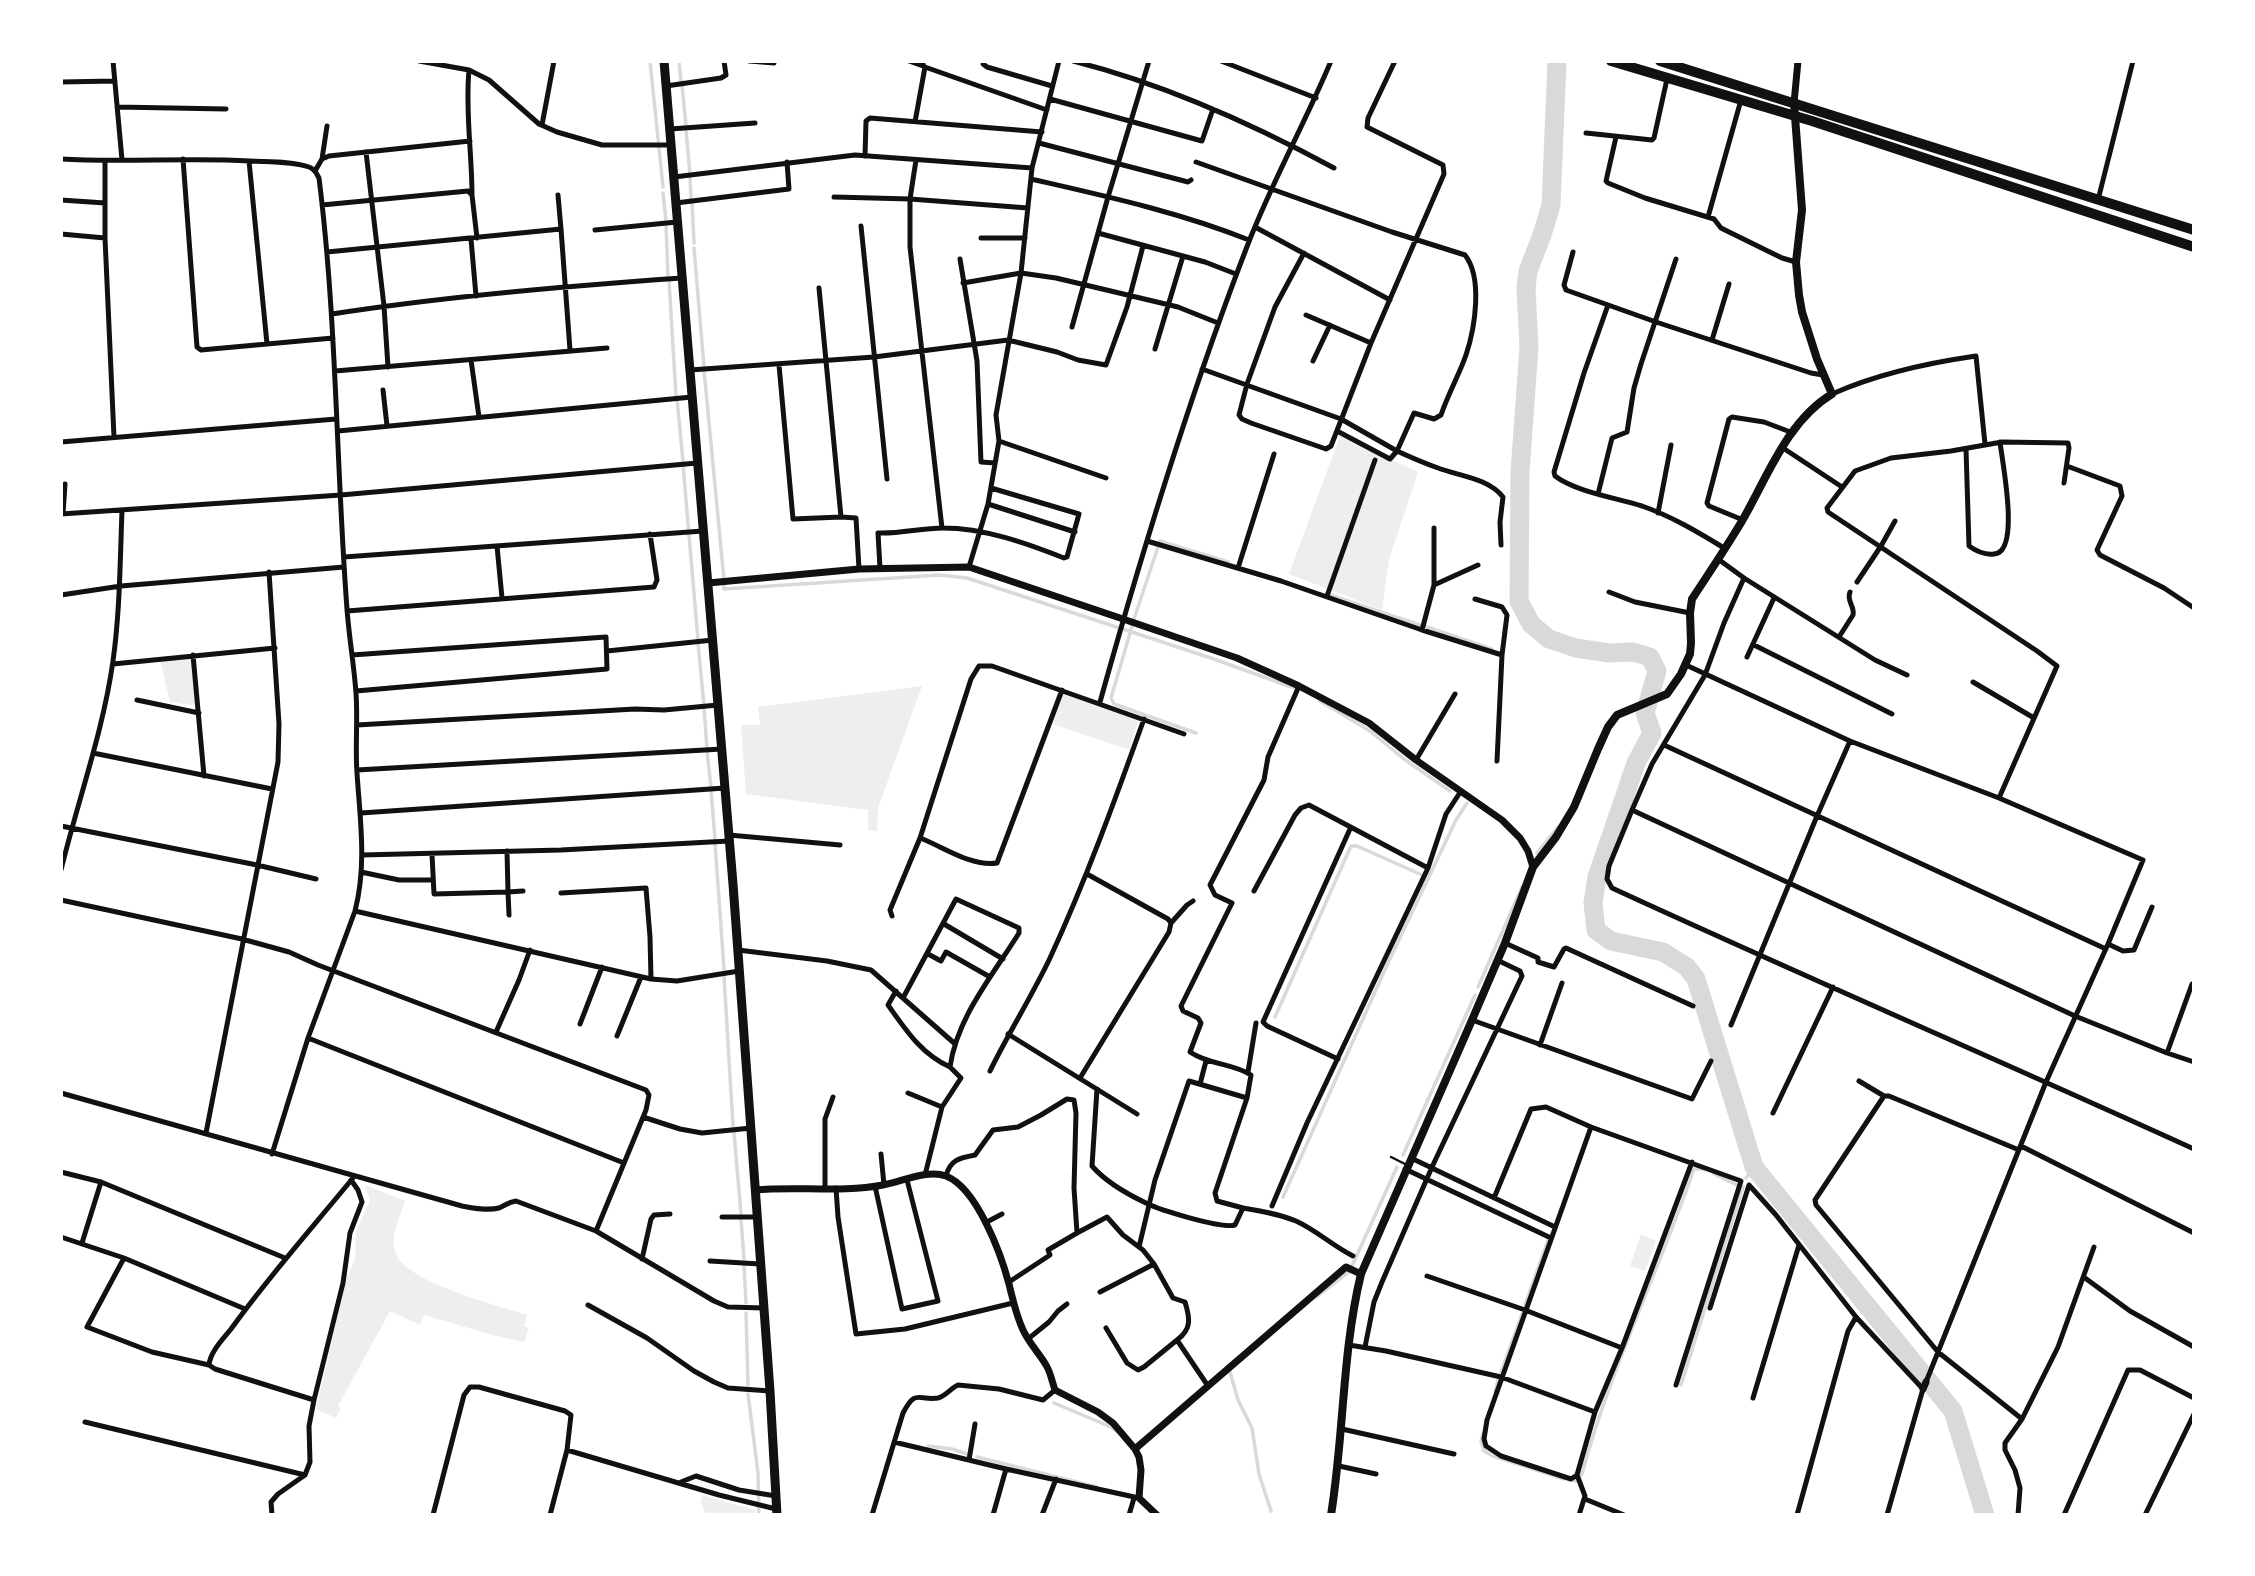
<!DOCTYPE html>
<style>
body{margin:0}
#map{position:relative;width:2255px;height:1576px;overflow:hidden;background:#fff;font-family:Signika,sans-serif}
canvas{display:block}
.frame{position:absolute;inset:0;border:63px solid #fff;pointer-events:none}
</style>
<div id="map">
<canvas width="2255" height="1576"></canvas>
<div class="frame"></div>
</div>
<script>
const c = document.querySelector('canvas').getContext('2d');
c.lineJoin = 'round';
function paint(path, color) { c.fillStyle = color; c.fill(path, 'evenodd'); }
function strokePath(path, color, width, dash) { c.strokeStyle = color; c.lineWidth = width; c.lineCap = dash ? 'butt' : 'round'; c.setLineDash(dash || []); c.stroke(path); }
paint(new Path2D(`
 M1340,436L1418,472L1389,559L1382,610L1289,574Z
 M192,656L197,706L170,702L160,659Z
 M922,686L878,808L877,831L868,830V810L746,794L741,725H760L758,707Z
 M1063,694L1139,719L1129,750L1053,724Z
 M365,1185L405,1201C400,1218 389,1236 396,1254C406,1282 499,1306 527,1315L524,1326L529,1328L524,1342L496,1336L424,1315L420,1325L390,1311L338,1406L341,1408L336,1418L316,1409L347,1277L355,1260L356,1231L370,1201Z
 M1641,1234L1656,1241L1647,1267L1644,1271L1630,1266Z
 M703,1495L755,1510V1515H706L701,1502Z`), '#eee');
strokePath(new Path2D(`
 M650,61L663,187
 M679,61L681,82
 M682,85L686,126
 M686,130L690,174
 M690,177L691,199
 M663,193L666,221
 M692,202L694,243
 M666,224L668,276
 M694,248L704,367
 M669,280L676,396
 M704,370L724,580
 M677,399L683,461
 M683,465L698,640
 M1159,543L1160,541L1228,562
 M724,584V589L940,575L967,578L1211,658L1297,689
 M1330,595L1423,626
 M1134,619L1158,547
 M1133,623L1111,698L1114,704L1196,733
 M1424,626L1492,649
 M698,643L704,706
 M1320,701L1370,731L1404,759L1450,791
 M704,707L707,749
 M707,751L711,788
 M711,790L715,839
 M715,843L724,969
 M1537,853L1558,827
 M724,976L733,1126
 M1478,987L1522,887
 M1275,1017L1351,846H1357L1422,875
 M734,1133L741,1214
 M1403,1155L1475,995
 M1714,1174L1743,1188
 M1746,1178L1754,1167
 M1283,1197L1388,963L1456,820L1467,803
 M741,1220L744,1259
 M744,1265L746,1303
 M1352,1266L1397,1167
 M1316,1297L1350,1271
 M1525,1305L1548,1240
 M746,1313L748,1385
 M1230,1372L1238,1400L1252,1428L1259,1474L1271,1511
 M1501,1372L1522,1314
 M1681,1385L1743,1187
 M1495,1391L1498,1380
 M748,1394L758,1473L759,1515
 M1054,1403L1111,1427L1116,1431
 M1483,1433L1481,1441L1484,1451L1493,1456L1564,1479
 M928,1446L952,1449L970,1455
 M977,1457L1097,1487
 M1571,1480L1576,1481L1582,1474C1610,1369 1659,1271 1694,1169H1704`), '#d9d9d9', 3.5);
strokePath(new Path2D(`
 M1557,61L1551,205L1542,235L1528,271L1526,288L1529,347L1520,472L1519,601L1531,624L1549,639L1576,648L1609,653L1633,652L1650,657L1657,671L1645,713L1652,733L1636,763L1597,877L1593,903L1596,930L1611,941L1663,952L1687,967L1696,979L1754,1167L1953,1411L1985,1515`), '#d9d9d9', 19);
strokePath(new Path2D(`
 M1391,1157L1407,1165`), '#111', 2.5);
strokePath(new Path2D(`
 M113,61L122,160
 M419,61L469,70L489,80L539,124L557,132L602,145H671
 M749,61L774,63
 M909,61L923,66
 M923,61V66L925,67L1047,110
 M984,61L983,64L987,67L1052,86
 M1073,61C1164,84 1251,123 1334,168
 M1221,61L1316,98
 M469,70C465,111 472,153 472,195
 M61,82L114,81
 M666,86L721,78L726,75L724,61
 M1050,99L1202,141L1213,109
 M117,107L226,109
 M915,122L925,67
 M542,125L554,61
 M670,129L755,123
 M1586,133L1652,140L1654,138L1667,79
 M1616,137L1606,181L1608,183L1645,198L1714,219L1721,228L1727,231L1782,258L1796,262
 M1039,143L1188,182L1191,180
 M366,152L384,306L388,367
 M865,156L866,121L870,118L1042,132
 M61,159C124,163 187,157 250,161C269,162 291,161 309,167C315,169 316,173 319,178C337,321 336,465 347,609C349,637 354,665 356,693C358,720 355,747 357,773C360,819 367,865 355,911L308,1038L272,1154
 M183,159L197,347L201,350L333,338
 M322,159L327,126
 M916,160L910,199V247L942,528
 M105,161V238L114,437
 M249,161L267,344
 M1196,162L1392,232L1465,255C1483,278 1475,328 1466,355C1459,375 1448,394 1441,415L1434,419L1414,413L1397,451L1341,419L1202,369
 M315,171L322,159L329,156L470,141
 M674,177L855,155L1032,168
 M1031,179C1105,196 1179,212 1249,240
 M558,195L561,229
 M834,197L910,199L1028,208
 M61,200L105,203
 M2098,200L2133,61
 M676,203L789,189L787,162
 M322,205L468,191L472,195L477,238
 M1708,217L1741,100
 M861,226L887,479
 M1255,227L1390,300
 M595,230L677,222
 M1098,233L1205,262L1236,274
 M61,234L105,238
 M981,238H1025
 M471,239L476,296
 M327,252L561,229L570,350
 M1573,252L1564,285L1566,290L1656,322L1811,373L1823,375
 M1304,253L1275,307L1247,384L1239,415L1242,419L1251,423L1326,449L1331,446L1371,343L1444,174L1443,165L1367,127L1368,118L1395,61
 M960,259L977,361L981,462L995,463
 M963,283L1021,273L1056,278L1178,307L1218,323
 M819,288L841,517L856,518L859,569
 M1608,305L1584,373L1554,472L1555,476C1576,492 1617,498 1642,506C1671,516 1698,532 1724,548
 M332,314C448,296 565,286 682,278
 M1306,315L1371,343
 M1072,327L1108,197L1149,61
 M1712,340L1729,284
 M1155,349L1183,256
 M471,360L479,417
 M1313,361L1330,325
 M779,365L793,519L841,517
 M690,370L874,357L1008,340L1057,352L1078,360L1106,365L1127,307L1143,246
 M335,371L607,348
 M383,390L387,426
 M1832,394C1877,374 1927,363 1976,356L1985,444
 M338,431L692,397
 M1337,431L1390,459L1397,451C1410,457 1424,463 1438,468C1459,476 1488,478 1503,497L1500,522L1501,545
 M999,441L1106,478
 M61,442L336,419
 M1783,448L1842,487
 M1966,449L1969,546C1976,551 1986,555 1994,554C2021,553 2002,461 2000,442
 M2067,466L2120,486L2122,496L2097,550L2100,555L2164,588L2194,608
 M1598,494L1612,438L1627,432L1634,388L1641,364L1676,259
 M988,504L1075,532
 M1658,513L1671,445
 M61,514L341,495L697,463
 M63,514L65,484
 M1743,520L1709,506L1707,503L1729,419L1732,417L1764,422L1793,433
 M1434,528V585
 M1147,541L1281,581L1422,630L1502,655
 M497,546L502,598
 M344,557L703,531
 M1718,559L1744,578L1875,660L1907,675
 M969,567L988,504L999,441L996,415L1021,273L1032,168L1059,61
 M880,568L878,533C900,534 921,528 943,528C984,528 1026,543 1064,558L1067,557L1079,514L991,488
 M1238,568L1274,454
 M1744,578L1724,623L1705,675L1652,764L1632,810L1609,866L1607,879L1612,888C1805,977 2001,1061 2194,1149
 M1857,582L1881,546L1895,521
 M1609,592L1635,602L1690,613
 M61,595L121,586L344,567
 M1327,596L1375,460
 M1475,599L1502,607L1507,615L1502,655L1497,761
 M347,611L654,587L657,580L650,534
 M1422,630L1434,585L1478,565
 M1839,637L1853,615C1855,606 1846,601 1850,592
 M1754,645L1892,714
 M607,651L713,640
 M193,655L204,776
 M352,655L606,637L607,669L356,691
 M1747,657L1774,598
 M113,664L275,648
 M1686,665L1850,741L1999,798L2143,860L2108,944L2046,1082L1926,1382
 M1973,682L2034,718
 M137,700L199,713
 M1100,702C1143,548 1190,394 1248,244C1272,182 1305,123 1331,61
 M357,725L635,709L664,710L718,705
 M1664,745L2106,949
 M93,753L272,789
 M1416,760L1455,694
 M357,770L722,749
 M1999,798L2057,666L2037,651L1828,512L1827,508L1855,471L1891,458L1951,451L2002,442L2068,443L2069,448L2064,483
 M1632,810L2075,1016L2167,1053L2194,1062
 M361,813L725,788
 M61,826L257,865L316,879
 M729,835L840,845
 M920,838C944,847 971,867 997,863L1062,690
 M432,854L434,894L508,892L507,851
 M362,855L561,850L729,841
 M61,870C78,800 103,732 113,661C120,611 120,561 122,511
 M361,872L399,880H433
 M1254,891L1295,815L1301,808L1309,805L1428,868
 M561,893L646,888L650,937L651,979
 M61,900L242,939L289,952L318,965L646,1090L649,1095L646,1110L596,1231
 M355,911L651,979L677,981L739,971
 M509,915L508,892L523,891
 M892,916L890,910L920,838L971,679L979,666H992L1184,734
 M1171,923L1187,905L1193,901
 M944,924L1003,959
 M1505,943L1538,958V962L1554,967L1564,949L1566,948L1693,1006
 M2108,944L2123,951L2134,950L2152,907
 M738,950L827,961L871,970L954,1043
 M928,954L941,961L946,952L990,977
 M896,991L888,1005C906,1030 921,1054 950,1067
 M903,998L956,899L1019,928V933C993,975 957,1017 950,1067L961,1078L942,1107L925,1175
 M1472,1020L1692,1099L1711,1061
 M580,1024L602,967
 M1731,1025L1817,816L1850,741
 M496,1032L519,980L530,950
 M1008,1034L1137,1114
 M617,1036L641,977
 M308,1038L624,1163
 M1540,1045L1562,983
 M2167,1053L2192,984
 M1338,1059L1267,1026L1263,1022L1350,829
 M990,1071C1009,1032 1032,996 1050,958C1086,880 1115,800 1144,719
 M1248,1072L1256,1023
 M1080,1078L1169,932L1171,923L1168,919L1087,874
 M1859,1081L1884,1096
 M1200,1084L1206,1061
 M1097,1089L1092,1166C1105,1181 1127,1194 1146,1203C1160,1210 1221,1229 1235,1225L1243,1208C1261,1211 1279,1214 1296,1221C1316,1230 1333,1246 1353,1256
 M61,1093L462,1206C473,1208 487,1211 499,1208C506,1205 508,1202 516,1201L596,1231L714,1301L728,1307L764,1308
 M908,1093L942,1107
 M1773,1113L1833,987
 M643,1117L680,1129L702,1133L751,1128
 M1591,1127L1487,1420L1484,1439L1486,1446L1501,1456L1571,1479L1577,1475L1595,1412L1622,1348L1692,1162
 M206,1133L278,762L279,724L269,572
 M2021,1146L2194,1233
 M2019,1150L1889,1096H1884L1815,1200L1816,1205L1938,1352L2022,1419L2058,1347L2094,1247
 M881,1154L884,1185
 M1411,1158L1555,1227
 M1405,1169L1551,1238
 M61,1172L101,1182L285,1258
 M946,1176C950,1160 959,1158 975,1155L993,1130L1018,1127L1041,1115L1067,1099L1074,1100L1076,1113L1074,1188L1077,1233L1048,1250L1050,1255L1009,1282
 M875,1186L902,1309L938,1301L907,1180
 M825,1188V1119L833,1097
 M836,1188L838,1217L856,1334L905,1329L1013,1303
 M1494,1198L1531,1109L1546,1107L1591,1127L1741,1181L1676,1385
 M1272,1206L1307,1123L1428,868L1446,814L1461,791
 M1243,1208L1217,1201L1215,1193L1247,1098L1251,1075C1233,1063 1209,1065 1190,1052L1201,1023L1198,1018L1183,1011L1181,1006L1232,903L1215,895L1210,885L1264,780L1268,757L1299,686
 M722,1217H757
 M985,1223L1002,1214
 M1077,1233L1107,1217L1123,1235L1143,1250L1154,1264L1173,1298L1185,1302C1190,1318 1192,1329 1177,1340L1208,1386
 M61,1237L124,1258L245,1309
 M82,1243L101,1182
 M1139,1247L1155,1180L1189,1081L1247,1098
 M124,1258L87,1327L152,1352L209,1365L215,1369L314,1400
 M642,1259L651,1219L654,1215L670,1214
 M710,1261L760,1264
 M1427,1276L1525,1310L1622,1348
 M2085,1278L2130,1311L2194,1347
 M1100,1292L1154,1264
 M588,1305L647,1338L694,1371L714,1382L728,1388L770,1391
 M1710,1308L1749,1185L1776,1215L1856,1317L1923,1389L1887,1515
 M1106,1328L1127,1363L1138,1370L1144,1367L1177,1340
 M1028,1339L1049,1322L1058,1311L1067,1304
 M1349,1345L1386,1351L1501,1377L1595,1412
 M1365,1347L1374,1302L1382,1282L1432,1167L1522,976L1520,971L1497,960
 M209,1365C210,1352 223,1339 231,1329C269,1276 312,1228 353,1178
 M1753,1398L1799,1245
 M85,1422L305,1475
 M1342,1429L1454,1454
 M894,1442L1006,1469L1139,1498
 M567,1450L719,1495L776,1509
 M969,1460L975,1424
 M1339,1466L1376,1474
 M1577,1475L1585,1496L1579,1515
 M681,1482L696,1476L739,1490L776,1496
 M1585,1499L1624,1515
 M272,1515L271,1502L278,1494L305,1475L310,1462L309,1426L314,1400L343,1283L350,1233L362,1202L358,1190L351,1180
 M433,1515L464,1395L470,1387H479L565,1411L571,1415L567,1450L550,1515
 M872,1515L903,1413C916,1388 918,1401 938,1398C946,1396 951,1388 958,1385L999,1389L1043,1400L1055,1390
 M993,1515L1006,1469
 M1042,1515L1056,1479
 M1129,1515L1134,1498
 M1797,1515L1848,1331L1856,1317
 M2018,1515L2020,1488L2015,1470L2005,1450V1443L2022,1419
 M2064,1515L2128,1370H2140L2194,1398
 M2145,1515L2194,1414`), '#111', 5);
strokePath(new Path2D(`
 M1794,103L1798,61
 M708,583L859,569L969,567L1123,619L1237,658L1299,686L1369,723L1416,760L1502,820L1520,838L1528,851L1533,867
 M755,1190C797,1186 841,1193 883,1185C901,1182 927,1169 946,1176C977,1188 1001,1254 1009,1284C1013,1300 1016,1315 1023,1330C1029,1343 1039,1353 1046,1365C1051,1373 1052,1382 1055,1390L1098,1412L1113,1423L1135,1449L1139,1457L1141,1470L1139,1498L1157,1515
 M1923,1389L1926,1382
 M1135,1449L1346,1267L1361,1274`), '#111', 7);
strokePath(new Path2D(`
 M1331,1515C1344,1435 1342,1352 1361,1274L1472,1020L1505,943L1533,867L1556,837L1574,807L1598,749L1608,727L1617,715L1667,694L1681,674L1690,654L1691,643L1690,613L1692,599C1709,573 1726,548 1742,521C1767,478 1787,421 1832,394L1817,359L1802,312L1799,295L1796,262L1802,210L1794,103`), '#111', 8);
strokePath(new Path2D(`
 M664,61L733,884L770,1391L777,1515`), '#111', 9);
strokePath(new Path2D(`
 M1611,61L1812,121L2194,247
 M1660,61L2194,230`), '#111', 10);
</script>
